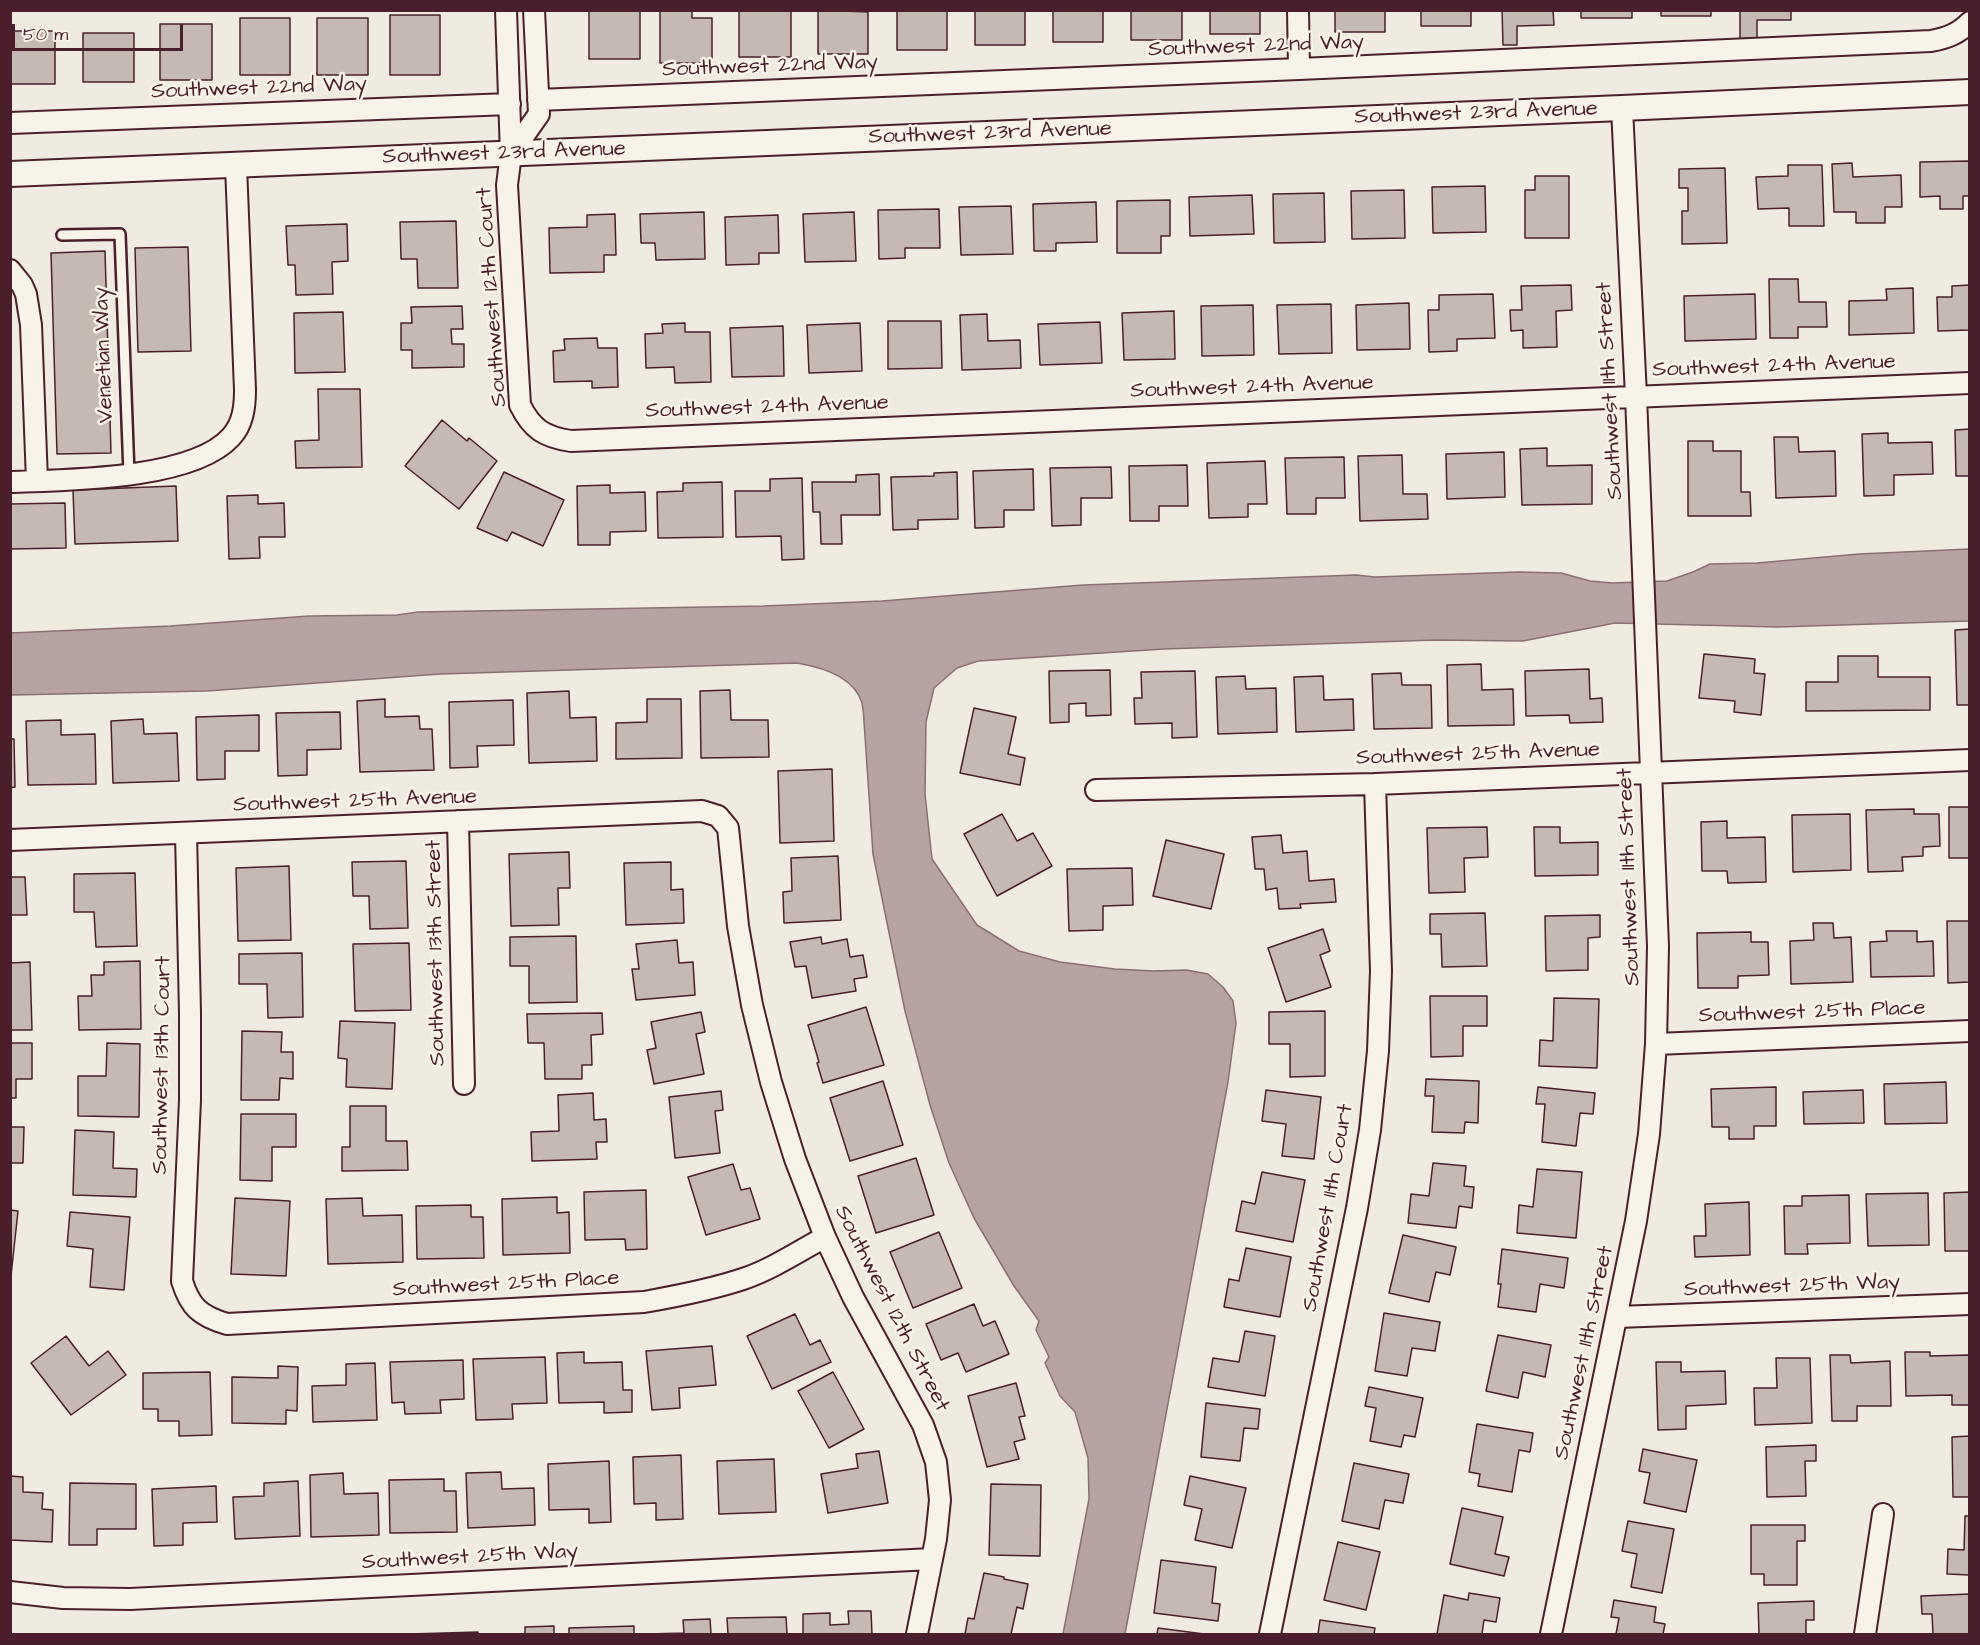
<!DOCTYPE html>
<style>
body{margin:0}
#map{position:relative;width:1980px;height:1645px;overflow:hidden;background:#f0ebe0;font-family:"Architects Daughter",sans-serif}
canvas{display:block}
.frame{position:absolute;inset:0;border:12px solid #4a1f2b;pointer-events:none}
.scale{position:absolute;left:12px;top:24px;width:171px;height:27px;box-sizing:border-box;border:3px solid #4a1f2b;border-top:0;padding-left:8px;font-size:18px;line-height:21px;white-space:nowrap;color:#4a1f2b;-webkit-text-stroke:4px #f7f3e8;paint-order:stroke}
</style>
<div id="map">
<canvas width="1980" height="1645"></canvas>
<div class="frame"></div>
<div class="scale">50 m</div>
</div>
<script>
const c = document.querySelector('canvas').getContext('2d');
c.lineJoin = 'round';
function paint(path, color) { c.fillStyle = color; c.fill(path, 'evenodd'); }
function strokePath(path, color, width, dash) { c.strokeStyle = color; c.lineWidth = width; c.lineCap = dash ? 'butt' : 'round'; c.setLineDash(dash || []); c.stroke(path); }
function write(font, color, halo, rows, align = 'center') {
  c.font = font + ' "Architects Daughter",sans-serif'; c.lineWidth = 5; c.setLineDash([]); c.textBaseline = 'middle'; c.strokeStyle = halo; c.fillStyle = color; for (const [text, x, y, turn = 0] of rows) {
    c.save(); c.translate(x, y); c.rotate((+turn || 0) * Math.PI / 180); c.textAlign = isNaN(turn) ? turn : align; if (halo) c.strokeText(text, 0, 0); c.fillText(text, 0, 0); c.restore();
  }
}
const water = new Path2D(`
 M1970,549L1969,621L1778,627L1615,623L1523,641L1436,640L1164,649L978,661L957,668L934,688L926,722L925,794L932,859L977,925L1019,951L1060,962L1115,969L1154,971L1186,970L1208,974L1223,987L1233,1001L1236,1023L1228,1082L1125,1634H1063L1089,1499L1088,1458L1075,1412L1060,1396L1045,1363L1049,1357L1036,1330L1039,1321L1014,1286L974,1218L949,1163L930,1105L905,1011L873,854L864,722C864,716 863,709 862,703C854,676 821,667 797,663L440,674L207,691L11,695L10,633L170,626L309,616L397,615L418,612L764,606L882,601L1083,585L1356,575L1375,577L1518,572L1561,573L1590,581L1612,583L1667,581L1693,572L1710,564L1757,563L1859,554Z`);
paint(water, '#b7a4a2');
strokePath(water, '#8b6f72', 1.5);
const building = new Path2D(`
 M589,10H640V59H589Z
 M660,10H692V18H712V63H660Z
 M739,10H791V57H739Z
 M818,10L868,12V54H818Z
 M897,10H947V50H897Z
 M975,10H1025V45H975Z
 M1053,10H1103V42H1053Z
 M1131,10H1182V40H1131Z
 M1210,10H1260V34H1210Z
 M1335,10H1385V32H1335Z
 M1421,10H1471V26H1421Z
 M1502,10H1553L1554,25L1517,26V45H1503Z
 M1581,10H1632V18H1581Z
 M1661,10H1711V16H1661Z
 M1740,10H1791V20H1757V39H1740Z
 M390,15H440V75H390Z
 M240,18H290V75H240Z
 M317,18H368V75H317Z
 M160,24H212V80H160Z
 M10,31H55V84H10Z
 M83,33H134V82H83Z
 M1970,161V196H1963V209H1940V196L1920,197V162Z
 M1852,163L1853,177L1901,175L1902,207H1885V223H1856V212H1834L1832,164Z
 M1788,165H1822L1824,226H1789V208L1758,209L1756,177L1788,176Z
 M1725,168L1727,243L1682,244V211H1688V188H1679V169Z
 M1535,176H1569V238H1525V190H1535Z
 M1485,186L1486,232L1433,233L1432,187Z
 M1404,190L1405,238L1352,239L1351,191Z
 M1324,193L1325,242L1274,243L1273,194Z
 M1252,195L1254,234L1190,236L1189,197Z
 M1170,200V236H1161V253H1117V201Z
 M1096,202L1097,242L1056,243V251H1034L1033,204Z
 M1011,206L1013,254L961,255L959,207Z
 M939,209L940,248H905V258L879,259L878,210Z
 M704,212L705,259L656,260L655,243H641L640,214Z
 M854,212L856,261L805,262L803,214Z
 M615,214L616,255H604V272L550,273L549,228L587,227V215Z
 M778,215L779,253H759V264L726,265L725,217Z
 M456,221L458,288H418L417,259H401L400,222Z
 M347,224L348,261L332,262L333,294L296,295L295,265H288L286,226Z
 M188,247L191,351L138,352L135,248Z
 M105,251L111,453L57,454L51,253Z
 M1769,279H1798L1799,302H1826L1827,327H1798V338H1770Z
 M1571,285L1572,310L1556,311L1557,347L1523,348V330L1511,331L1510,310H1522L1521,286Z
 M1970,285V330L1938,331L1937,297H1952V286Z
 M1913,288L1914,333L1849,335V301L1887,300L1886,289Z
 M1493,294L1495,338L1457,339V351L1429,352L1428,310H1439V295Z
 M1755,294L1756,339L1685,341L1684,296Z
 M1409,303L1410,349L1357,350L1356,305Z
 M1331,304L1332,353L1279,354L1277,305Z
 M1253,305L1254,355L1202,356L1201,306Z
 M462,306L463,329H451L452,344H464V367L412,368V350H401V323H412L411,307Z
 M1174,311L1175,359L1124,360L1122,313Z
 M343,312L345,372L295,373L294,313Z
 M987,314L988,341L1020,340L1021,368L962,370L960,315Z
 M888,321H941L942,368L888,369Z
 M1100,322L1102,363L1040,365L1038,324Z
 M685,323V332H710L711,382L675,383L674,367L646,368L645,334L663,333L662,324Z
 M860,323L862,371L809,373L807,325Z
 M783,326L784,376L732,377L730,328Z
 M597,338L598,348H617L618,387L592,388V381L554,382L553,351L565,350L564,339Z
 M318,389H360L362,467L296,468L295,441L319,440Z
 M442,420L467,441L469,438L497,461L459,509L405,466Z
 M1970,429V476H1956L1955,430Z
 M1888,433V443L1932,442L1933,474L1894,475V495L1864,496L1862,434Z
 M1774,437H1798L1799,452L1835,451L1836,496L1776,498Z
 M1688,441H1713V451H1741V492H1750L1751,516H1688Z
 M1547,448V466L1592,465V504L1522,505L1520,449Z
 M1504,452L1505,497L1447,499L1446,454Z
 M1402,455L1403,494H1427L1428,519L1360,521L1358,456Z
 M1344,457L1345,498H1316V514H1287L1285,458Z
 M1265,461L1267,504H1248V517L1209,518L1207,463Z
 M1187,465L1188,506H1159V521H1130L1129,466Z
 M1111,467L1112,498H1081V525L1052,526L1050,468Z
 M1033,469L1034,510H1004V527L975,528L973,471Z
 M504,472L564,500L543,546L512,532L507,541L477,528Z
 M957,472L958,519L918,520V529L893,530L891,477L934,476V473Z
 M879,474L880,515H841L842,544H821L820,512H813L812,482H856V475Z
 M802,478L804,559L782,560L781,536L736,537L735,491H770V479Z
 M722,482L723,537L658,538L657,492L683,491V483Z
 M610,485V493L645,492L646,531L610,532V545H578L577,486Z
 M176,486L178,541L75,544L73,490Z
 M258,495V504L284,503L285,537H259L260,558L229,559L227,496Z
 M65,503L66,548L10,549V504Z
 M1970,629V705H1957L1955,630Z
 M1704,654L1755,659L1754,673L1765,674L1761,715L1734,712L1735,701L1699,698Z
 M1838,656H1878V677H1930V710L1806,711V682H1838Z
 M1481,664L1482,690L1513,689L1514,725L1448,726L1447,665Z
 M1589,669L1590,699L1602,698L1603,722L1570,723L1569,715L1526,716L1525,671Z
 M1110,670L1111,715L1086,716V703L1069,704V722L1050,723L1049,671Z
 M1195,671L1197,737L1172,738V723L1135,724L1134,698H1142L1141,672Z
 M1401,673L1402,685H1431L1432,728L1374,729L1372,674Z
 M1245,676L1246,689L1276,688L1277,732L1218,734L1216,677Z
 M1323,676L1324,700L1353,699L1354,730L1296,732L1294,677Z
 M730,690L731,720H768L769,757L701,758L700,691Z
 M569,691L570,718L596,717L597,761L529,763L527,693Z
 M385,699V717L419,716L420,729H432L434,770L360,772L357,701Z
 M647,699H681L682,758L616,759V723L647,722Z
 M513,700L514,745L477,746L478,767L450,768L449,702Z
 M974,708L1016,717L1008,754L1025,758L1020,785L960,773Z
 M340,712L341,749L307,750V775L278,776L276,713Z
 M259,715V751H225V779L197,780L196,717Z
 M143,719L144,734L177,733L179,781L113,783L111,721Z
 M61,720V735L95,734L96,784L28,785L26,721Z
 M10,739H14L15,787L10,788Z
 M832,769L834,841L780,843L778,771Z
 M1949,807H1970V858H1949Z
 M1914,809V814H1939L1940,846L1923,847V856L1902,857L1903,871L1868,872L1866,810Z
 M1002,814L1017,841L1033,833L1052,866L997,896L964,834Z
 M1850,814L1851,870L1793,872L1792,815Z
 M1727,821V838L1765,837L1766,882L1728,883L1727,871H1702L1701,822Z
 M1487,827L1488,857L1464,858L1465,892L1429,893L1427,828Z
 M1534,827H1560V843L1598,842V875L1535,876Z
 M1281,835L1283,853L1307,851L1309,881L1334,879L1336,902L1300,904L1301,908L1279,909L1277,888L1266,890L1264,869H1255L1252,837Z
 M1166,840L1224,854L1211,909L1153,896Z
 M569,852L570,888H558L559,925L511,926L509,854Z
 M838,856L841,920L784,923L783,892L792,891L791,858Z
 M406,861L408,928L370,929L369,896H353L352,862Z
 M671,862V890L683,889L684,923L626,925L624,863Z
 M289,866L291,940L238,941L236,868Z
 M1132,868L1133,905L1103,906V930L1069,931L1067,869Z
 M135,873L137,946L96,947L94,912H74V874Z
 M10,877H25L27,915H10Z
 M1485,913L1487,966L1442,967L1441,934H1430V914Z
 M1600,915V937L1588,938V970L1546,971L1545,916Z
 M1947,921H1970V982L1948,983Z
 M1813,923H1833L1834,938L1851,937L1853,982L1791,984L1790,941L1814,940Z
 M1323,929L1330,951L1320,955L1331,987L1286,1002L1268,948Z
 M1886,931H1917V942L1933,941L1934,976L1871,977L1870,942L1887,941Z
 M1751,932V942H1768L1769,975L1738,976V988H1698L1697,933Z
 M576,936L577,1002L529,1003V966H510V937Z
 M821,937L822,944L847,939L850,957L863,955L867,977L854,979L856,991L812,998L806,966L795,967L790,942Z
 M677,940L679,963L693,962L695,995L636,1000L632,969H639L636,944Z
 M409,943L411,1010L355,1011L353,944Z
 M302,953L303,1017L268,1018L267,984H239V954Z
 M140,961L141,1029L79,1030L78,996H92L91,975H104V962Z
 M30,962L32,1030H10V963Z
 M1430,996H1487V1026H1463V1056L1431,1057Z
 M1554,998L1599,999L1597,1068L1539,1066L1540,1040L1553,1041Z
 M866,1007L884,1065L823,1083L817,1063L819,1062L808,1025Z
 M1325,1011V1076L1290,1077V1044H1269V1012Z
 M701,1012L705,1032L696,1034L704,1074L654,1084L647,1050L656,1048L651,1022Z
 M602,1013L603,1034L591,1035L592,1065H582V1079H545L544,1043H528L527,1014Z
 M340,1021L395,1023L392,1089L346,1087L347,1059L338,1058Z
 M242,1031L282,1032L281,1052H293V1079L280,1078L279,1100H241Z
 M10,1043H32V1079H16V1098H10Z
 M107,1043L140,1044L139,1117L78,1116V1076H106Z
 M1426,1079L1479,1081L1478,1123L1465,1122L1464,1133L1432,1132L1434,1096H1425Z
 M883,1081L903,1145L850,1161L830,1098Z
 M1946,1082L1947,1123L1885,1124L1884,1084Z
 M1538,1087L1595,1093L1593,1114L1580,1113L1576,1146L1542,1142L1545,1104H1536Z
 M1776,1087V1126H1754V1139H1729V1127H1712L1711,1089Z
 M1266,1090L1321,1097L1314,1159L1282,1156L1286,1124L1262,1121Z
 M1863,1090L1864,1123L1804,1124L1803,1092Z
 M721,1091L723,1110L715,1111L720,1153L675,1158L669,1097Z
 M593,1093L594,1120L606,1119L607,1142H596L597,1159L532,1161L531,1132L559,1131L558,1095Z
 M350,1106H386V1141H407L408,1170L342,1171V1147H350Z
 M241,1114H296V1147H272V1181L240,1180Z
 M10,1127H24L23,1163H10Z
 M75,1130L114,1132L113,1168L137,1169L136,1197L73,1195Z
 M916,1158L934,1215L876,1233L858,1176Z
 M1433,1163L1466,1166L1464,1186L1474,1187L1472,1208L1459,1206L1456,1228L1408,1223L1411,1194L1429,1196Z
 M733,1164L741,1190L750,1188L760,1219L706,1235L688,1177Z
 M1537,1169L1582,1172L1576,1238L1517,1233L1519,1205L1533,1207Z
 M1262,1172L1305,1180L1293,1242L1236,1231L1242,1201L1255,1204Z
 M646,1190L647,1249L626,1250L625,1239L585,1240L584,1192Z
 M1970,1192V1251H1945L1944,1193Z
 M1928,1193L1929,1245L1868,1246L1866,1194Z
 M1849,1195L1850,1243L1807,1244L1808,1254H1785L1784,1206H1802V1196Z
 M557,1197V1213L569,1212L570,1253L503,1255L502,1199Z
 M235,1198L290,1201L286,1276L231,1274Z
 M362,1198L363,1216L402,1215L403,1262L328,1264L326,1199Z
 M1749,1202L1750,1255L1695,1257L1694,1236H1706L1705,1204Z
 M471,1205V1217H483L484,1258L417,1259L416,1206Z
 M10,1210L18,1211L11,1276H10Z
 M70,1212L130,1217L124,1290L90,1287L93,1249L67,1246Z
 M939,1232L962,1288L913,1308L890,1252Z
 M1403,1235L1456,1247L1450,1275L1436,1272L1429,1302L1389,1293Z
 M1246,1248L1291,1257L1280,1317L1224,1307L1229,1279L1239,1281Z
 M1502,1249L1568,1258L1564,1288L1540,1284L1536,1312L1498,1307L1501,1284H1498Z
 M974,1304L983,1326L995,1321L1009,1354L966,1372L958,1353L941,1360L926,1324Z
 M1384,1313L1440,1322L1435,1351L1412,1348L1407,1376L1375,1371Z
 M795,1314L810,1345L820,1340L831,1362L772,1389L747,1336Z
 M1245,1331L1275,1336L1265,1396L1208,1387L1213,1358L1239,1362Z
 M1498,1335L1551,1345L1545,1377L1523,1372L1518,1398L1486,1391Z
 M66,1336L89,1366L108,1351L126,1375L71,1415L31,1363Z
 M712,1346L716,1385L679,1388L680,1408L652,1410L646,1351Z
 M584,1352V1363L622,1362L623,1390H632V1412L604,1413V1402L559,1403L557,1353Z
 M1905,1352H1930V1356L1970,1355V1405H1952V1395L1906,1396Z
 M1830,1355H1850L1851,1363L1890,1361L1891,1406H1857V1421H1832Z
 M545,1357L547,1403L512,1404L513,1419L476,1420L473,1359Z
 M1776,1358H1810L1812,1423L1755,1425L1754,1388H1777Z
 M463,1360L464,1399L440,1400L441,1413L405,1414L404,1402L392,1403L390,1362Z
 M1656,1362H1681V1372L1725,1371L1726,1404L1686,1406V1429L1658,1430Z
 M375,1363L377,1420L313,1422L312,1386L346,1385V1364Z
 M278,1366L298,1367L297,1411L286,1410V1424L232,1423V1377L278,1378Z
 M210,1372L212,1435L179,1436V1421H158V1409H143V1373Z
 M833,1372L864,1429L829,1448L798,1391Z
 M1016,1383L1025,1416L1019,1417L1025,1439L1014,1442L1019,1459L987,1467L968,1396Z
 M1369,1387L1423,1398L1415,1437L1404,1435L1401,1447L1370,1441L1376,1408L1365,1406Z
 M1206,1403L1260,1409L1258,1429L1244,1428L1240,1461L1201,1457Z
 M1477,1424L1533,1433L1530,1452L1519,1450L1512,1492L1478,1486L1480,1474L1469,1472Z
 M1970,1436V1497H1953L1952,1437Z
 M1816,1445V1461H1805L1806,1496L1767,1497L1766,1447Z
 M1643,1449L1697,1460L1686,1512L1644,1503L1650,1473L1639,1471Z
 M879,1451L888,1503L828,1513L821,1474L858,1468L856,1454Z
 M681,1455L683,1519L656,1520V1503L634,1504L633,1457Z
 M774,1459L776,1512L719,1514L717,1461Z
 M609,1461L611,1522L589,1523V1509L549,1510L548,1464Z
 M1354,1463L1409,1474L1403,1503L1385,1500L1379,1529L1342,1521Z
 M501,1472L502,1489L534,1488L535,1525L468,1528L466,1473Z
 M343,1473L344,1494L378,1493L379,1535L311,1537L310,1475Z
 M10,1476L23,1477V1492L43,1493L42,1509L53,1510L52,1542L10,1540Z
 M1190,1476L1246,1488L1232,1548L1195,1540L1202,1509L1184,1505Z
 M444,1479V1491H456L457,1532L390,1533L389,1480Z
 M298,1481L300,1536L235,1539L233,1497L264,1496V1483Z
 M70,1483L136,1484V1529H97V1545H69Z
 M991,1484L1041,1485L1040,1556L989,1555Z
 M216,1486L217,1522L183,1523V1545L154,1546L152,1489Z
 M1462,1508L1503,1517L1495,1554L1509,1557L1504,1576L1450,1564Z
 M1965,1516H1970V1575L1947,1574L1948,1549L1964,1550Z
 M1628,1521L1674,1529L1662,1593L1631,1587L1637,1554L1622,1551Z
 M1751,1525H1805V1541H1797V1585H1764V1574H1751Z
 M1338,1542L1380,1552L1366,1610L1324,1600Z
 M1161,1560L1216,1567L1212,1603L1220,1604L1218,1621L1154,1613Z
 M984,1573L1004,1577V1579L1028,1584L1023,1609L1017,1607L1011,1634H965L968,1618L974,1619Z
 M1469,1593L1500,1598L1496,1622L1484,1620L1482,1634H1437L1444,1595L1468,1600Z
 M1970,1594V1634H1933L1932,1614H1922L1921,1596Z
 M1614,1600L1656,1607L1654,1622L1665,1624L1663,1634H1616L1619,1618L1611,1617Z
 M1814,1601V1620H1806V1634H1759L1758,1603Z
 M848,1611H871L872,1634H803V1614L830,1613V1625L849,1624Z
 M786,1617L787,1634H728L727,1618Z
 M710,1619L711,1634H648L684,1633L683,1620Z
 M1320,1620L1375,1628L1374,1634H1318Z
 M554,1626V1634H525V1627Z
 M634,1626V1634H569V1628Z
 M1158,1628L1204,1634H1157Z
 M478,1632V1634H410Z`);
paint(building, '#c6b8b3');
strokePath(building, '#4a1f2b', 1.5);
const service = new Path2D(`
 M62,235L120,234L129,474`);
const minor = new Path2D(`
 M506,10L511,154L507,185L520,405C532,429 544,437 571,441L1970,383
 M1298,10L1299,69
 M538,100L1299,69L1931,41C1947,38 1958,34 1970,22
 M10,123L510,104
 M511,154L539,114L534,10
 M10,270L22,285L26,294L31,325L37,481
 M10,482C67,480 192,480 231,437C243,424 245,407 245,390L236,166
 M1096,790L1375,784L1970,760
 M458,821L464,1084
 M186,833L190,1013V1100L182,1281C190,1307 200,1316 227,1324L644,1302C678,1296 710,1290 743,1279C772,1269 798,1252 825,1237
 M10,840L702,811L718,816L728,828L738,926L752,1005L771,1082L795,1159L825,1237L853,1297L923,1425L936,1462L940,1500L936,1539L917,1634
 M1656,1044L1970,1031
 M1617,1317L1970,1304
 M10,1592L63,1598L130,1599L932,1559
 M1270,1634L1357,1208L1370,1130L1378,1051L1381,971L1375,784
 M1551,1634L1636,1221L1649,1134L1656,1044L1658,946L1636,396L1622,108
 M1865,1634L1883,1514`);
const tertiary = new Path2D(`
 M10,174L1622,108L1970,92`);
strokePath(service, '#4a1f2b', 14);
strokePath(minor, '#4a1f2b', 24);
strokePath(tertiary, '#4a1f2b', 28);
strokePath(service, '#f7f3e8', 9);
strokePath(minor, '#f7f3e8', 20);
strokePath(tertiary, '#f7f3e8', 24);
write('22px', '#4a1f2b', '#f7f3e8', [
 ["Southwest 22nd Way",1256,47,-2],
 ["Southwest 22nd Way",770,67,-2],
 ["Southwest 22nd Way",259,89,-2],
 ["Southwest 23rd Avenue",1476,114,-2],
 ["Southwest 23rd Avenue",990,134,-2],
 ["Southwest 23rd Avenue",504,154,-2],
 ["Southwest 12th Court",493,297,-94],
 ["Venetian Way",105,355,-92],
 ["Southwest 24th Avenue",1774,367,-2],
 ["Southwest 24th Avenue",1252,388,-2],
 ["Southwest 11th Street",1611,391,-93],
 ["Southwest 24th Avenue",767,408,-2],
 ["Southwest 25th Avenue",1478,755,-2],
 ["Southwest 25th Avenue",355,802,-2],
 ["Southwest 11th Street",1630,877,-92],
 ["Southwest 13th Street",437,953,-91],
 ["Southwest 25th Place",1812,1013,-2],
 ["Southwest 13th Court",163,1065,-89],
 ["Southwest 11th Court",1329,1208,-80],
 ["Southwest 25th Place",506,1285,-3],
 ["Southwest 25th Way",1792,1287,-2],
 ["Southwest 12th Street",891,1309,63],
 ["Southwest 11th Street",1585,1353,-78],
 ["Southwest 25th Way",470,1558,-3]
]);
</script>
